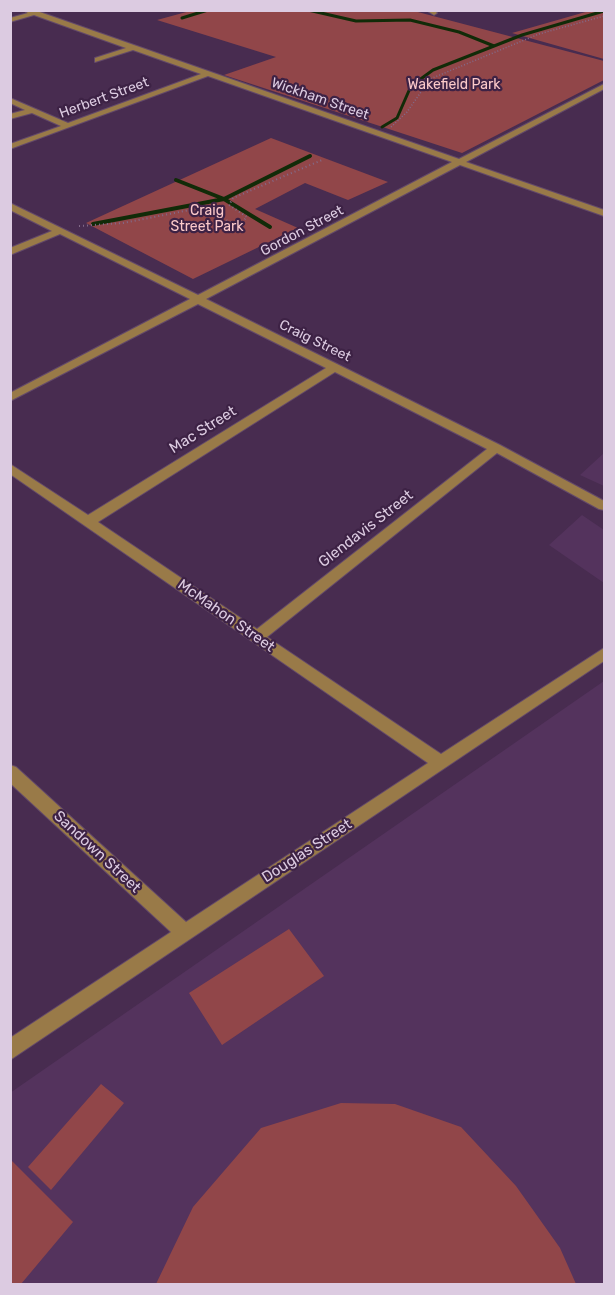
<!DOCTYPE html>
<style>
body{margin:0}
#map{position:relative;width:615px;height:1295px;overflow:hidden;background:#482c50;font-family:Rubik,sans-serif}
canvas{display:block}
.frame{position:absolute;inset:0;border:12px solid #dccbe1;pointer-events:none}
</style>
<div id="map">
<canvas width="615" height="1295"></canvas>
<div class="frame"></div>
</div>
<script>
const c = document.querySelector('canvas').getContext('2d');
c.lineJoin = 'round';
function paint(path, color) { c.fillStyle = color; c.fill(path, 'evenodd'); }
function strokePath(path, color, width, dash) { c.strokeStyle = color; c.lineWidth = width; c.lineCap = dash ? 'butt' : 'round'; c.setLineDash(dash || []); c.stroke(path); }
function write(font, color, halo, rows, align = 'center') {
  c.font = font + ' Rubik,sans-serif'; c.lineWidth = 4.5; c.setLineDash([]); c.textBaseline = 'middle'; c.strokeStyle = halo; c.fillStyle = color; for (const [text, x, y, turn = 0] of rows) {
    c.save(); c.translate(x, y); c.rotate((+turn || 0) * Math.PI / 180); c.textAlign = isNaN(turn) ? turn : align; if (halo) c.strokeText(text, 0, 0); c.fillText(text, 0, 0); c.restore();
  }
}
paint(new Path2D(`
 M604,453V486L580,475Z
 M582,515L604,530V583L549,545Z
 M604,681V1284H11L10,1093Z`), '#54335d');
paint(new Path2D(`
 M190,11H414L604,61V80L462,153L224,75L276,57L157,20Z
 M589,11H604V59L512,33Z
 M271,138L388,182L348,200L305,183L255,209L298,228L193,279L86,223Z
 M289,929L324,976L222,1045L189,993Z
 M101,1084L124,1103L51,1190L28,1167Z
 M341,1103L395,1104L461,1127L516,1186L560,1248L576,1284H156L193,1207L261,1128Z
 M10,1159L73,1222L21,1284H11Z`), '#914649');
strokePath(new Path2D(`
 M308,10L356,21L410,20L459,32L494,46
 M182,18L208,10
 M382,127L397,118L411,86L433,70L522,35L604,11`), '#112b08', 3);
strokePath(new Path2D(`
 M176,180L224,199L270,227
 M93,224L224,199L310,156`), '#112b08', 4);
const minor = new Path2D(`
 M23,10H34L459,159L604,84V89L466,162L604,210V216L460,165L206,299L500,445L604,501V510L599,509L497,453L267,637L441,754L604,648V661L10,1060V1038L171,932L10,783V765L16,767L186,922L428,763L10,474V464L88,515L326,368L198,304L10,401V393L190,299L60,234L10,255V248L52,231L10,210V203L198,295L452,162L208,76L10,149V144L61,126L32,113L10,119V114L25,110L10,103V98L68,123L201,74L133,50L95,62V58L126,48L34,15L10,22V18L28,13ZM335,372L487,449L257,629L98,522Z
 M426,10H434L437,13L434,15Z`);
strokePath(minor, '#63496a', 2);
strokePath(new Path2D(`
 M391,127L407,112L430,79L539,34L604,16`), '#836b8a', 1.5, [1, 2]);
strokePath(new Path2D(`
 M79,226L123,223L200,208L213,211L229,222H242L247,217L229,205L233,198L322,160`), '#836b8a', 2, [1, 3]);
paint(minor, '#997a48');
write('14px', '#fbc9c9', '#3d2245', [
 ["Wakefield Park",454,85],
 ["Craig",207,211],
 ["Street Park",207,227]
]);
write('14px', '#dccbe1', '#3d2245', [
 ["Herbert Street",104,98,-20],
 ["Wickham Street",320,99,19],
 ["Gordon Street",302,231,-28],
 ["Craig Street",315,341,26]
]);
write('15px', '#dccbe1', '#3d2245', [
 ["Mac Street",203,430,-32],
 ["Glendavis Street",366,529,-38],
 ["McMahon Street",226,616,35],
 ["Douglas Street",307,851,-33],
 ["Sandown Street",97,852,43]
]);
</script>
